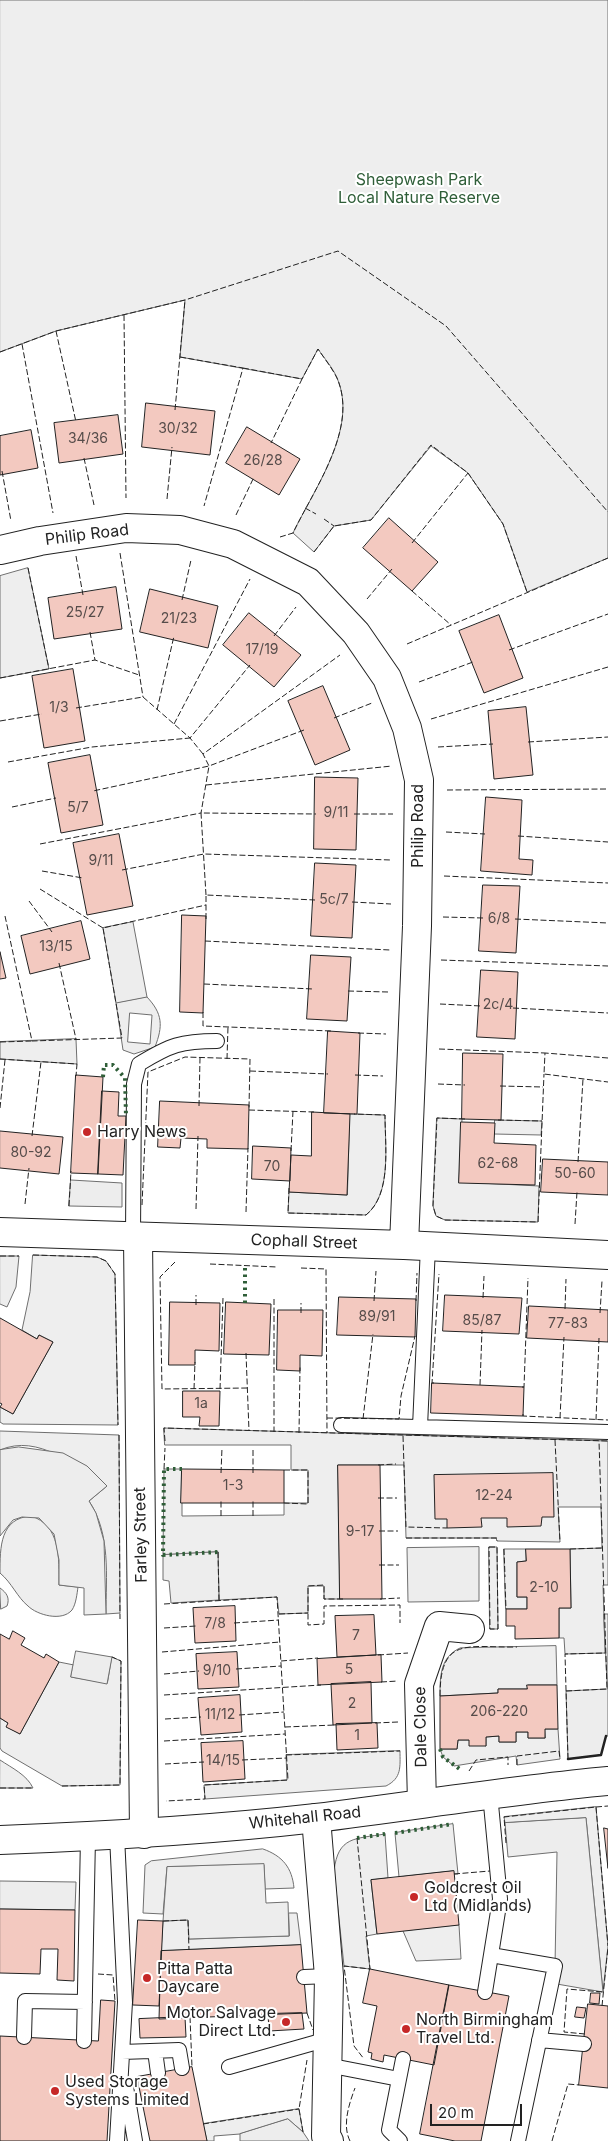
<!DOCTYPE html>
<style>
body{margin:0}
#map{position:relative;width:608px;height:2141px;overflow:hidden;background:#fff;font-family:Inter,sans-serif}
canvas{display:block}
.scale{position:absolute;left:430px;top:2104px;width:92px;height:22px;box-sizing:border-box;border:2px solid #222;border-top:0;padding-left:6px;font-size:15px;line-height:18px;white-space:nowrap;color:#222;-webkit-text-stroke:4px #fff;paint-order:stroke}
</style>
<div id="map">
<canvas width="608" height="2141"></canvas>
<div class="scale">20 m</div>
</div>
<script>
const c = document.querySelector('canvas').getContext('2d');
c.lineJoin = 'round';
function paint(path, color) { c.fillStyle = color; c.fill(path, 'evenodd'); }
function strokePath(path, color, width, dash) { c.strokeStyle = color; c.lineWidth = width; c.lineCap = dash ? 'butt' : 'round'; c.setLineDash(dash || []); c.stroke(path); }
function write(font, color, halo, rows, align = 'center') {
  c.font = font + ' Inter,sans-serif'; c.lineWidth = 4; c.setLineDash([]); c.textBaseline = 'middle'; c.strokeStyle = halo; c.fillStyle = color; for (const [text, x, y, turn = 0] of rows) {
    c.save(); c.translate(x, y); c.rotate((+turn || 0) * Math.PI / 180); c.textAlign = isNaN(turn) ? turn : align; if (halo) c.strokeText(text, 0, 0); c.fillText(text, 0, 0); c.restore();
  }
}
const green = new Path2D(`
 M0,0H608V558L527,592L503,524L468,473L431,446L371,520L334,526L314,552L293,533C314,489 359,428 337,378C333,368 324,358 318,349L302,379L180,357L185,300L56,331L0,352Z
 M28,568L49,669L0,678V576Z
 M147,997C163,1014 163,1026 155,1047L134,1054L123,1050L116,1003ZM130,1013L152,1015L150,1044L128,1042Z
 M76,1039L77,1064L0,1059V1042Z
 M350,1114L385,1115C385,1146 392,1194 366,1215L288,1213L289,1192L347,1195Z
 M437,1118L462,1119L459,1182L539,1186L538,1222L445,1220L436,1216L433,1206Z
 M495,1120L542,1121L541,1135L494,1134Z
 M33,1255L97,1257L106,1261L115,1274L118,1425L3,1424L0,1422V1407L13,1414L53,1342L39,1335L37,1339L22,1330L30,1292Z
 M164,1428L608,1441V1585H603L605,1653L565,1654L564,1638H559V1608H571L570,1549L602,1548L601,1507H558L560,1542L497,1541L496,1538H406L404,1465H338L340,1599H324V1586H308V1613L279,1614L277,1597L219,1600L218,1552L163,1555L164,1469H182V1516L284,1515V1503H308V1470H291V1445H165Z
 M0,1431L119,1435L120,1613L106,1614C106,1576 111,1534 89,1501L107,1486C76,1467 39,1433 0,1450Z
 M31,1516C61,1525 59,1559 59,1585L78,1587C77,1594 76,1604 72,1610C62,1622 37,1615 28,1606C17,1597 12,1583 0,1573C0,1547 0,1518 31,1516Z
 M489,1547H497L498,1629H490Z
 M504,1549H526V1561L517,1562V1597H527V1609H506Z
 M0,1588C7,1593 10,1598 7,1606L1,1609Z
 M556,1646L557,1685H528L527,1689H498V1693L440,1696C440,1676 440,1657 460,1648Z
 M112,1657L121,1661L120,1785L62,1786L2,1751L0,1748V1718L8,1723L7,1727L20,1734L59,1662L74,1665L71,1677L107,1683Z
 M545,1729H558L560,1759L517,1765L516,1756L454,1766L443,1757L440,1749H457L458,1740H469L486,1746V1737L499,1736V1742H516V1732H528V1738H545Z
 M400,1751C400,1767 402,1778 386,1786L205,1799L204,1785L287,1780L286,1755Z
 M0,1760C12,1768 27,1775 33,1788H0Z
 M596,1807L608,1946L603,1992L586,1818L505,1823L504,1817Z
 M453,1824L458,1874H454L453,1871L399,1877L395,1833Z
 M385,1834L388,1878L371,1880L377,1934L366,1936L370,1969L344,1966L334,1871C338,1836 355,1839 385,1834Z
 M263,1849C283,1856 292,1868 294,1888L265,1889L264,1865L167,1867L163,1914L143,1913L145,1865L151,1861Z
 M289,1913H297L301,1945L161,1951L163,1921L188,1920L189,1939L289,1936Z
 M459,1925L461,1959L416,1961L403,1931Z
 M299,2109L303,2132L288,2119L240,2134L214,2136V2141H207L203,2124Z`);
paint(green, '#eee');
strokePath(green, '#6f6f6f', 1);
const parking = new Path2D(`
 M133,922L147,997L116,1003L103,928Z
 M71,1180L122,1183V1207L69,1206Z
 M0,1256H19L16,1287L7,1307L0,1304Z
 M19,1447L63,1453L87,1466L107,1486L89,1501L96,1513L104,1541L106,1614L84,1615V1588L59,1585V1560L54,1534L39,1518L22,1517L13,1520L0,1536V1450Z
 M479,1547V1601L408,1602L407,1548Z
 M218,1552L219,1600L171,1603L169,1581L163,1580V1555Z
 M604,1614H608V1736H606L601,1755L568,1759L566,1691L607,1689Z
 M76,1651L112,1657L107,1684L71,1677Z
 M586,1818L603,1992L551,1983L555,1966L557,1852L508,1857L505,1823Z
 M264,1864L266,1903L288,1902L289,1936L189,1939L188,1920L163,1921L167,1867Z
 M0,1881L76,1882L75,1910L0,1909Z
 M288,2119L303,2132L309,2141H240V2134Z`);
paint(parking, '#ededed');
strokePath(parking, '#6f6f6f', 1);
const building = new Path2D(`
 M146,403L215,411L210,455L142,447Z
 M118,415L123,454L59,463L54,423Z
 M247,427L300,459L279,495L226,463Z
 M31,430L38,468L0,475V436Z
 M389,518L438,562L412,591L363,548Z
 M116,587L122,629L54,639L48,598Z
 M150,589L218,606L208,648L140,632Z
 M249,613L301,655L274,687L223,645Z
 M499,615L523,678L484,693L459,631Z
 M73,669L85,741L44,748L32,676Z
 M323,686L350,750L315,765L288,701Z
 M526,707L533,775L494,779L488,711Z
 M90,755L103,825L61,833L48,763Z
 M315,777L358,778L356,850L314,849Z
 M486,797L522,800L519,859L533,860L532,875L481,871Z
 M119,834L133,906L87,915L73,843Z
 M315,863L356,865L352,938L311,936Z
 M483,885L520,886L516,953L479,951Z
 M182,915L206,916L203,1013L180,1012Z
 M81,921L90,959L30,974L21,936Z
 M0,952L6,978L0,979Z
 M311,955L351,957L347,1021L307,1019Z
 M481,970L518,972L515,1039L477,1037Z
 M328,1031L360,1033L357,1114L324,1113Z
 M463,1053L503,1054L501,1120L462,1119Z
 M76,1075L103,1077L98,1174L71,1173Z
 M102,1091L119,1092L118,1116H126L123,1175L98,1174Z
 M160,1101L249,1105L248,1149L207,1148V1139L181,1138L180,1148L158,1147Z
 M312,1112L350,1114L347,1195L289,1192L291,1155L311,1156Z
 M461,1122L495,1123L494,1143L536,1145L535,1185L459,1183Z
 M0,1131L63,1137L59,1174L0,1168Z
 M253,1146L291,1148L290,1181L252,1179Z
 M543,1159L608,1162V1195L541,1192Z
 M445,1295L522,1298L519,1334L443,1331Z
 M339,1297L416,1299L415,1337L337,1335Z
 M170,1302L220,1303L219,1351L195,1350V1365H169Z
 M226,1302L271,1304L269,1355L224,1354Z
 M529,1306L608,1310V1342L527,1338Z
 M278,1310H323L322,1356L300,1355V1371L277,1370Z
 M0,1318L37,1339L39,1335L53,1342L13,1414L0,1407L2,1404L0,1403Z
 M432,1383L524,1387L523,1416L431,1413Z
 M183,1391H220L219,1426H199L200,1417H183Z
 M338,1465H380L382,1599H340Z
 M182,1469L284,1470V1503H181Z
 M553,1473L554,1517H542L541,1526L507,1527V1518H481L482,1527L447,1528V1519H435L434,1475Z
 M526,1549H570L571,1608H559V1638L515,1639V1626H506V1609H527V1597H517V1562L526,1561Z
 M235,1606L236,1641L195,1643L193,1608Z
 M374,1615L376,1655L337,1657L335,1616Z
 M13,1631L25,1638L21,1645L44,1658L46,1654L59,1662L20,1734L6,1727L8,1723L0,1718V1634L9,1639Z
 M237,1652L239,1687L198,1689L196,1654Z
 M381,1655L382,1682L318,1685L317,1659Z
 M371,1682L372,1723L333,1725L331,1684Z
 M527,1685H557L558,1729H545V1738H528V1732H516V1742H499V1736L486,1737V1746H469V1740H458L457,1749H440V1696L498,1693V1689H527Z
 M240,1695L242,1732L201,1735L198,1698Z
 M377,1723L378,1748L337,1750L336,1724Z
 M243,1741L245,1779L203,1782L201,1743Z
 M604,1828L608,1829V1868Z
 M454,1871L459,1925L377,1934L371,1880Z
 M0,1909L75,1910L74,1981L57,1980L58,1949H41L40,1974L0,1973Z
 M138,1920L163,1921L159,2006L133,2005Z
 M301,1945L307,2013L159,2019L161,1951Z
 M370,1969L449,1985L434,2065L384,2055L383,2062L371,2059L372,2053L368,2052L377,2006L363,2003Z
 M449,1985L509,1996L481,2141H455L420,2134Z
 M591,1993H600L599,2004L590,2003Z
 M101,2000L115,2001L107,2141H0V2036L98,2041Z
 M588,2004L608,2006V2088L579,2085Z
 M577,2007L586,2008L584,2018L575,2017Z
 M302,2013L304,2029L269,2031L268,2014Z
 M185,2017L186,2037L140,2038L139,2019Z
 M192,2067L207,2141H150L137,2077Z`);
paint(building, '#f3c9c0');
strokePath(building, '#222', 1);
const lane = new Path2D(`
 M133,1236L134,1084L139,1064C170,1045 181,1041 217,1041
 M341,1425L608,1432
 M420,1427L428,1246
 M117,1836L125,2002L117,2141
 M491,1955L555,1966L518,2141
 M304,1977L329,1976
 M485,1992L500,1899L490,1794
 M24,2037L25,2001L85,2002
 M539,2040L584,2044
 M84,2041L88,1837
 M155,2051L158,2073
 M122,2052L179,2050L182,2068
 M327,2065L399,2079
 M229,2067L328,2039
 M126,2087L135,2141
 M400,2141L389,2130L403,2059`);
const street = new Path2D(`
 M0,550L40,541L126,528L180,530L233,544L308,582L356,633L387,678L407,728L419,780L417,926L404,1245
 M0,1232L404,1245L608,1255
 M138,1237L144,1834
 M422,1803L419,1684L439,1626L470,1629
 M316,1818L329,1976L326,2136L329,2141`);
const secondary = new Path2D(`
 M0,1840C106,1836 211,1830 316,1818C414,1806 510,1790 608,1781`);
strokePath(lane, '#222', 16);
strokePath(street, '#222', 30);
strokePath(secondary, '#222', 30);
strokePath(lane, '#fff', 14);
strokePath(street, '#fff', 28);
strokePath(secondary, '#fff', 28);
strokePath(new Path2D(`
 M103,1077L104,1065H113L125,1078L126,1116
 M245,1303V1266
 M182,1469H164L163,1555L218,1552
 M440,1749L443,1757L461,1770
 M395,1833L453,1824
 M357,1838L385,1834`), '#2f5e38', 4, [2.5, 4]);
strokePath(new Path2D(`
 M124,315L126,498
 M56,331L76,422
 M22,344L53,513
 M0,352L56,331L185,300L338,251L446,326L608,512
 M180,357L243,368L204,506
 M243,368L302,379L271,443
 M175,410L185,300
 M84,458L94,505
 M2,471L11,521
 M167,499L172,447
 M305,508L316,514
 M236,515L254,477
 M324,519L334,526
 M280,537L293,533C314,489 359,428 337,378C332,368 324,358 318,349L302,379
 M412,543L468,473
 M314,552L334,526L371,520L431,445L468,473L503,524L527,592
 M120,553L143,697
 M76,556L83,595
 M28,568L49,669
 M412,591L451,625
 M367,599L392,569
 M182,600L191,560
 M90,632L95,660
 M274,636L296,607
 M407,644L608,558
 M509,650L608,614
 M0,678L95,660L139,675
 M419,682L473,662
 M76,708L143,697L190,738
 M157,710L174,636
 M334,718L372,703
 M431,719L608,667
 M0,721L42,714
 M174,724L250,579
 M304,730L209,766L203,754L340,655
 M528,742L608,737
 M438,747L493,744
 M203,754L190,738L250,665
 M8,762L92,747L190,738
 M206,785L392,766
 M447,790L608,789
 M12,807L56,798
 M354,814H393
 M446,832L485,834
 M518,836L608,842
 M40,844L201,813L209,766L93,791
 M122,870L204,854L391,860
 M42,871L83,878
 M444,876L608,883
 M40,889L103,928
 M206,895L201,813L316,814
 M29,901L52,932
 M352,902L391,904
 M5,916L32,1041L122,1038L103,928L206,905
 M443,917L483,918
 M206,919V895L315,900
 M515,919L608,923
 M205,941L390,950
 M441,960L608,966
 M59,963L76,1039
 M204,984L313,989
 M348,991L388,992
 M440,1004L481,1006
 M513,1008L608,1013
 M203,1012V1026L331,1031
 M358,1033L386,1034
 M0,1042L32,1041
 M439,1049L545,1053
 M608,1058L545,1053L544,1074L608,1082
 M0,1059L77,1064L76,1076
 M227,1059L228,1027
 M250,1071L328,1074
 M355,1075L383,1076
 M438,1084L465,1085
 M500,1086L543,1087
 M199,1106L200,1058
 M0,1108L5,1060
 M249,1110L314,1112
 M465,1119L437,1118L433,1206L436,1216L445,1220L538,1222L544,1074
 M498,1120L542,1121
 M32,1136L41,1062
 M291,1151L293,1111
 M578,1162L583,1079
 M289,1188L288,1213L366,1215C392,1194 385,1146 385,1115L354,1114
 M25,1204L29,1168
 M142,1205L148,1072L185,1057L250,1059L249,1108
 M69,1206L71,1171
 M196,1209L198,1136
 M246,1212L248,1148
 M575,1224L577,1192
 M33,1255L97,1257L106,1261L115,1274L118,1425
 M0,1256H19
 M175,1262L160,1277L162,1389L248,1388
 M210,1264L277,1267
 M301,1268L326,1269L327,1433
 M483,1298L484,1276
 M274,1299V1432
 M374,1301L376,1271
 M416,1301L417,1273
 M196,1305V1295
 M565,1309L566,1279
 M301,1313V1303
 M600,1313L602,1281
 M246,1353L249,1431
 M434,1383H432L439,1274
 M480,1385L482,1330
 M522,1387H524L528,1278
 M194,1389L195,1362
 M220,1389L223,1298
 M523,1414V1416L608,1420
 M327,1418L399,1419L401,1396L415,1336
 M560,1418L564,1337
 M363,1419L373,1334
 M596,1420L599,1338
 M299,1433L300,1367
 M119,1435L120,1619
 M403,1436L406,1527L447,1528
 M555,1440L560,1542
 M165,1441L164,1428L608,1441
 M378,1465L396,1464
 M164,1469L165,1448
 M284,1470H308V1504L284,1503
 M221,1473L222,1448
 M253,1473V1448
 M378,1498H397
 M221,1516V1501
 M253,1516V1501
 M379,1531H398
 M406,1538H497V1541
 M489,1547H497L498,1629H490Z
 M504,1549L505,1577
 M570,1549L602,1548
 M218,1552L219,1600
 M379,1565H399
 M505,1583L506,1609
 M343,1599H324V1585L308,1586V1625L324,1624V1606L400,1605V1623
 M380,1599L400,1598
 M164,1604L277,1597L288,1780L204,1785L205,1799L166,1801
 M279,1614L308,1613
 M234,1623L279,1620
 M164,1628L196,1626
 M162,1652L280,1642
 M378,1655L408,1653
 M281,1661L318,1658
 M236,1669L281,1666
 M164,1674L199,1671
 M381,1682L398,1681
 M566,1691L607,1689L599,1441
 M164,1695L321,1685
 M440,1696C440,1635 469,1648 517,1647
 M239,1715L284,1712
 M165,1719L201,1717
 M375,1723L398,1722
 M285,1727L335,1725
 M164,1741L285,1734
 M286,1755L400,1751
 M568,1759L565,1654L605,1653
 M242,1760L287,1758
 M165,1764L204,1762
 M517,1765V1756L559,1751L560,1759
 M469,1771L476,1760L508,1757V1765
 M62,1786L120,1785L121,1661L112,1657
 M0,1788H33
 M596,1807L608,1806
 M357,1838L370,1969L344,1966L354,2046L364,2059
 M506,1843L504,1817L596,1807L608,1946
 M454,1874L490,1871
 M163,1921L188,1920L189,1950
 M98,1974L113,1975L115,2001
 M602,2006L608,1947
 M307,2013L313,2030
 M190,2017L192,2067
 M585,2034L564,2032L567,1989L603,1992
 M203,2124L299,2109
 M303,2132L299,2109L307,2060
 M350,2141C342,2125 349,2104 355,2088
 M552,2141L568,2084L579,2085`), '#222', 1, [6, 2.5]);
strokePath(new Path2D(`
 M568,1759L601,1755L606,1736`), '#222', 2.5);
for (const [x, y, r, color] of [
 [87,1132,5,"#c62828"],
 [414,1897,5,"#c62828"],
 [147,1978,5,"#c62828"],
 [286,2022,5,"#c62828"],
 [406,2029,5,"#c62828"],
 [55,2091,5,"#c62828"]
]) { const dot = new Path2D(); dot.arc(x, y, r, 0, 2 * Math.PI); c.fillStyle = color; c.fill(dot); strokePath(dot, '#fff', 2); }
write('14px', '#564c4a', null, [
 ["30/32",178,429],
 ["34/36",88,439],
 ["26/28",263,461],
 ["25/27",85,613],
 ["21/23",179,619],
 ["17/19",262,650],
 ["1/3",59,708],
 ["5/7",78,808],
 ["9/11",336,813],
 ["9/11",101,861],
 ["5c/7",334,900],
 ["6/8",499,919],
 ["13/15",56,947],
 ["2c/4",498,1005],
 ["80-92",31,1153],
 ["62-68",498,1164],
 ["70",272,1167],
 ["50-60",575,1174],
 ["89/91",377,1317],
 ["85/87",482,1321],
 ["77-83",568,1324],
 ["1a",201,1404],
 ["1-3",233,1486],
 ["12-24",494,1496],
 ["9-17",360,1532],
 ["2-10",544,1588],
 ["7/8",215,1624],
 ["7",356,1636],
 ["5",349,1670],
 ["9/10",217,1671],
 ["2",352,1704],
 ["206-220",499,1712],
 ["11/12",220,1715],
 ["1",357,1736],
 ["14/15",223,1761]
]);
write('16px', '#2f5e38', '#fff', [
 ["Sheepwash Park",419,180],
 ["Local Nature Reserve",419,198]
]);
write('16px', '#222', '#fff', [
 ["Philip Road",87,535,-7],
 ["Philip Road",418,826,-90],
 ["Cophall Street",304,1242,2],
 ["Farley Street",141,1535,-91],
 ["Dale Close",421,1727,-91],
 ["Whitehall Road",305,1818,-6]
]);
write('16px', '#222', '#fff', [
 ["Harry News",97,1132],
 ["Goldcrest Oil",424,1888],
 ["Ltd (Midlands)",424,1906],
 ["Pitta Patta",157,1969],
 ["Daycare",157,1987],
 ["Motor Salvage",276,2013,"right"],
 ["Direct Ltd.",276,2031,"right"],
 ["North Birmingham",416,2020],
 ["Travel Ltd.",416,2038],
 ["Used Storage",65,2082],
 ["Systems Limited",65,2100]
], 'left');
</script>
